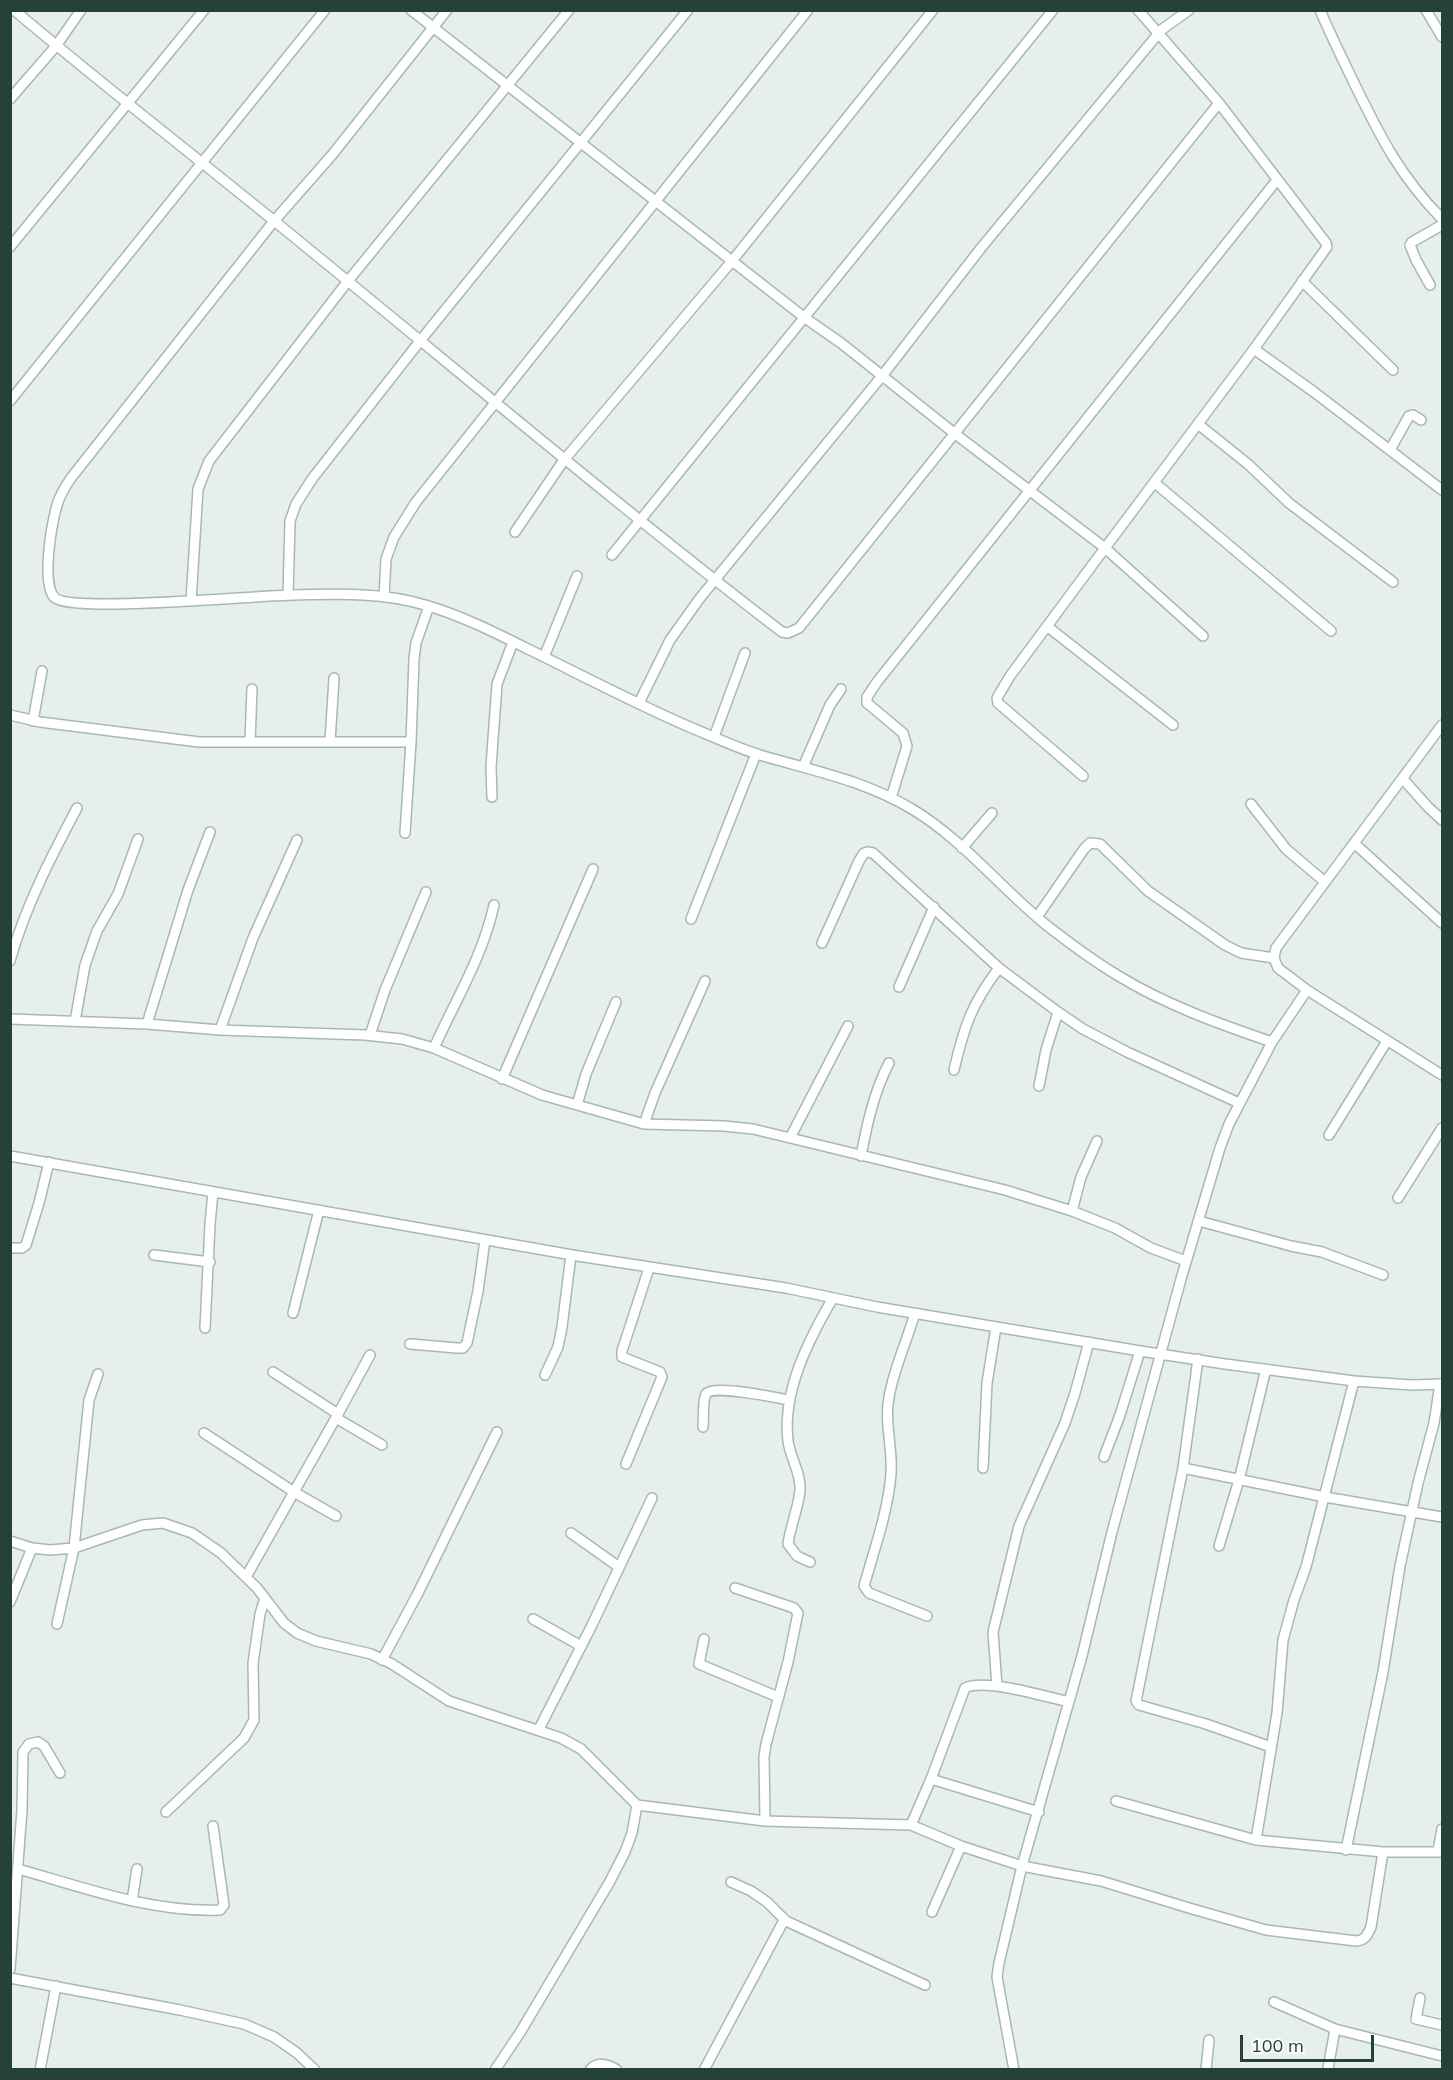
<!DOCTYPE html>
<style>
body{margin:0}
#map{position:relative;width:1453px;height:2080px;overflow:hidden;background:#e6efeb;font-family:Mulish,sans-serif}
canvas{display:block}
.frame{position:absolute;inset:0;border:12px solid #24423a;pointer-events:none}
.scale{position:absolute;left:1240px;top:2035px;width:134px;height:27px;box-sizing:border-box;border:3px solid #24423a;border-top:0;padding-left:8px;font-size:18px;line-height:21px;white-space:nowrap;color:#24423a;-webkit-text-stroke:4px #f7fbf9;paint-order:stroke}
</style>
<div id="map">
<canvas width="1453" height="2080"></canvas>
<div class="frame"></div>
<div class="scale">100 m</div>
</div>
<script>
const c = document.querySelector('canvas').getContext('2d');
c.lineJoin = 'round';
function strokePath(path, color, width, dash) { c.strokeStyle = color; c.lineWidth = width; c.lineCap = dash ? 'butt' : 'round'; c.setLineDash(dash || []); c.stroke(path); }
const minor = new Path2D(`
 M14,10C112,93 213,170 311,251C468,379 622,509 782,632L788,633L799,628L1219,103
 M411,10L805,318L841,343L954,433L1105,548L1254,349L1327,247L1326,243L1219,103L1138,10
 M447,10L332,155L274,221L71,478C67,484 63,490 60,497C52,514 41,582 54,597C69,614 261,595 294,595C337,594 383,592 425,605C460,615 494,632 526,648C581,675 636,704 692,728C714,737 737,748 760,755C814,771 863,780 912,809C962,839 1000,887 1045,924C1068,942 1092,960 1117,975C1164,1004 1219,1024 1272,1042
 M1320,10C1331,36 1343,60 1355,85C1381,138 1400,176 1442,219
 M1426,10L1442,37
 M1157,33L1189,10
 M10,99L56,46L81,10
 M10,247L204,10
 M1302,281L1393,370
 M1430,285L1416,260L1410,245L1412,242L1442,225
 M1254,349L1314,392L1442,490
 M10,401L325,10
 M1198,424L1249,465L1289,503L1393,582
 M1390,450L1409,416L1413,415L1421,420
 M1155,483L1331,631
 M515,532L564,460L732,261L933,10
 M612,555L1053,10
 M288,595L290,521L296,504L312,479L420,341L688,10
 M384,597L386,559L394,537L416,502L808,10
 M191,601L198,489L209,461L348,281L569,10
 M1048,627L1173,725
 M544,657L577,576
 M639,703L670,640L700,598L882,376L981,248L1158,34
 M10,715L40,722L199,742H411
 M33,721L42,671
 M1442,725L1276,948L1274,958L1278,968L1307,990L1442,1075
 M714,737L745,653
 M250,742L252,689
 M330,742L334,678
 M803,767L830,705L841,689
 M1083,776L998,703L997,698L1010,676L1105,548L1203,636
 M1403,779L1428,807L1442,820
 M492,797L491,767L497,684L513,642
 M891,798L907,746L903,733L867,703V697L877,682L1277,180
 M1251,804L1286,849L1325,882
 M405,833L411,742L414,659L416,643L429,606
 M1354,843L1442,923
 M962,848L992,813
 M1037,917L1084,849L1090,843L1100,844L1148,891L1225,945L1241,953L1274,958
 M691,919L756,754
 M822,943L859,861L864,853L868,852L873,853L999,968L1058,1012L1083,1029L1127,1052L1239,1103
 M10,961C25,907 51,857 77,808
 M899,987L934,907
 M10,1019L147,1024L220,1030L365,1035L402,1039L434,1048L542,1095L644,1124L724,1126L753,1129L1005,1190L1072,1211L1115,1228L1151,1248L1186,1261
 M75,1021L85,965L97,931L118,894L138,839
 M147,1024L188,890L210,832
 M220,1030L253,938L297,840
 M370,1035L385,990L426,892
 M434,1048C455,1001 483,956 494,905
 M954,1070C964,1027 972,1003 999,968
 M502,1079L593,869
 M1039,1086L1046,1050L1058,1012
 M577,1105L586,1074L616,1002
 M644,1124L655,1093L705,981
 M1329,1135L1387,1041
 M790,1138L848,1026
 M10,1156L578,1256L786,1288L877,1307L1140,1351L1225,1364L1354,1381L1412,1385L1442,1384
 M861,1156C867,1124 874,1092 889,1063
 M1398,1198L1442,1128
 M1072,1211L1081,1177L1097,1141
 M1199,1221L1291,1246L1322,1252L1383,1275
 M10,1248H22L26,1245L39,1203L49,1162
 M154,1255L210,1262
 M293,1313L319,1210
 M915,1313C907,1341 894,1368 889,1397C884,1423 893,1448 891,1474C888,1512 874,1550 864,1586L869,1593L927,1616
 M205,1328L210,1224L213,1192
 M410,1344L457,1348H463L467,1343L478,1291L485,1240
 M1198,1359L1183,1468L1136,1701L1139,1705L1206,1724L1271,1747
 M545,1375L558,1347L562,1327L571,1255
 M338,1414L370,1355
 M336,1418L382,1445
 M703,1427C704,1417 702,1402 706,1394C712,1384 777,1398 789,1400
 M204,1433L294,1492L336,1516
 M1104,1457L1120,1415L1140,1351
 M626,1464L662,1377L660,1372L622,1357V1351L649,1268
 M983,1468L987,1383L996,1327
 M1183,1468L1325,1497L1442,1517
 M571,1533L619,1567
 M10,1541L32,1548L50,1550L74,1548L142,1525L163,1523L192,1533L221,1553L257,1588L284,1623L297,1633L316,1641L371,1654L392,1664L449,1701L561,1738L581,1749L637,1805L765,1821L911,1825L961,1846L1022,1866L1101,1881L1189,1908L1266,1930L1356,1941C1366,1940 1367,1935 1371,1927L1383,1852
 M1219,1546L1239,1480L1266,1369
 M810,1562L797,1556L788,1544C790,1527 799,1506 800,1490C801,1473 790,1457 788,1441C782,1391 809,1339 833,1298
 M246,1577L338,1414L273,1372
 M735,1588L794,1608L798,1613L788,1662L766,1744L764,1757L765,1821
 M10,1602L32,1548
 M533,1619L581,1646
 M57,1624L74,1548L89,1400L98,1374
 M704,1639L699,1664L778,1697
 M382,1660L417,1595L497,1432
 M997,1686L993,1632L1019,1526L1065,1423L1075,1393L1089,1342
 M539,1729L592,1625L652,1498
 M931,1779L1039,1812
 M1116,1801L1256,1840L1383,1852H1442
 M166,1812L244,1738L254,1720L253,1663L260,1614L265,1598
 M911,1825L931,1779L965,1688C985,1678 1047,1697 1069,1702
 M1256,1840L1277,1713L1283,1640L1294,1600L1306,1567L1354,1381
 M1346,1850L1383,1672L1400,1566L1418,1483L1434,1423L1440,1384
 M1438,1851L1442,1829
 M18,1869C83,1887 151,1913 220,1910L224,1905L213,1826
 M731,1882L751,1891L767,1902L786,1921L925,1985
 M132,1901L137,1869
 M932,1912L961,1846
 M10,1969L22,1810L23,1752L29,1744L38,1742L44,1746L60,1773
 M10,1978L180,2010L244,2024L274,2037L297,2053L315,2070
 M1420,1998L1416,2019L1442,2025
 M1274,2002L1335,2029L1442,2056
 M1328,2069L1335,2029
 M40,2070L56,1986
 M495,2070L521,2031L609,1883L625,1852L632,1833L637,1805
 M590,2070C597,2061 609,2064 617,2070
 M704,2070L783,1922L786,1921
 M1014,2070L997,1977L999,1963L1022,1866L1082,1656L1112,1532L1181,1279L1220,1148L1229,1124L1272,1042L1307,990
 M1206,2070L1209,2040`);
strokePath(minor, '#a8b8b2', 12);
strokePath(minor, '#fff', 9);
</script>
